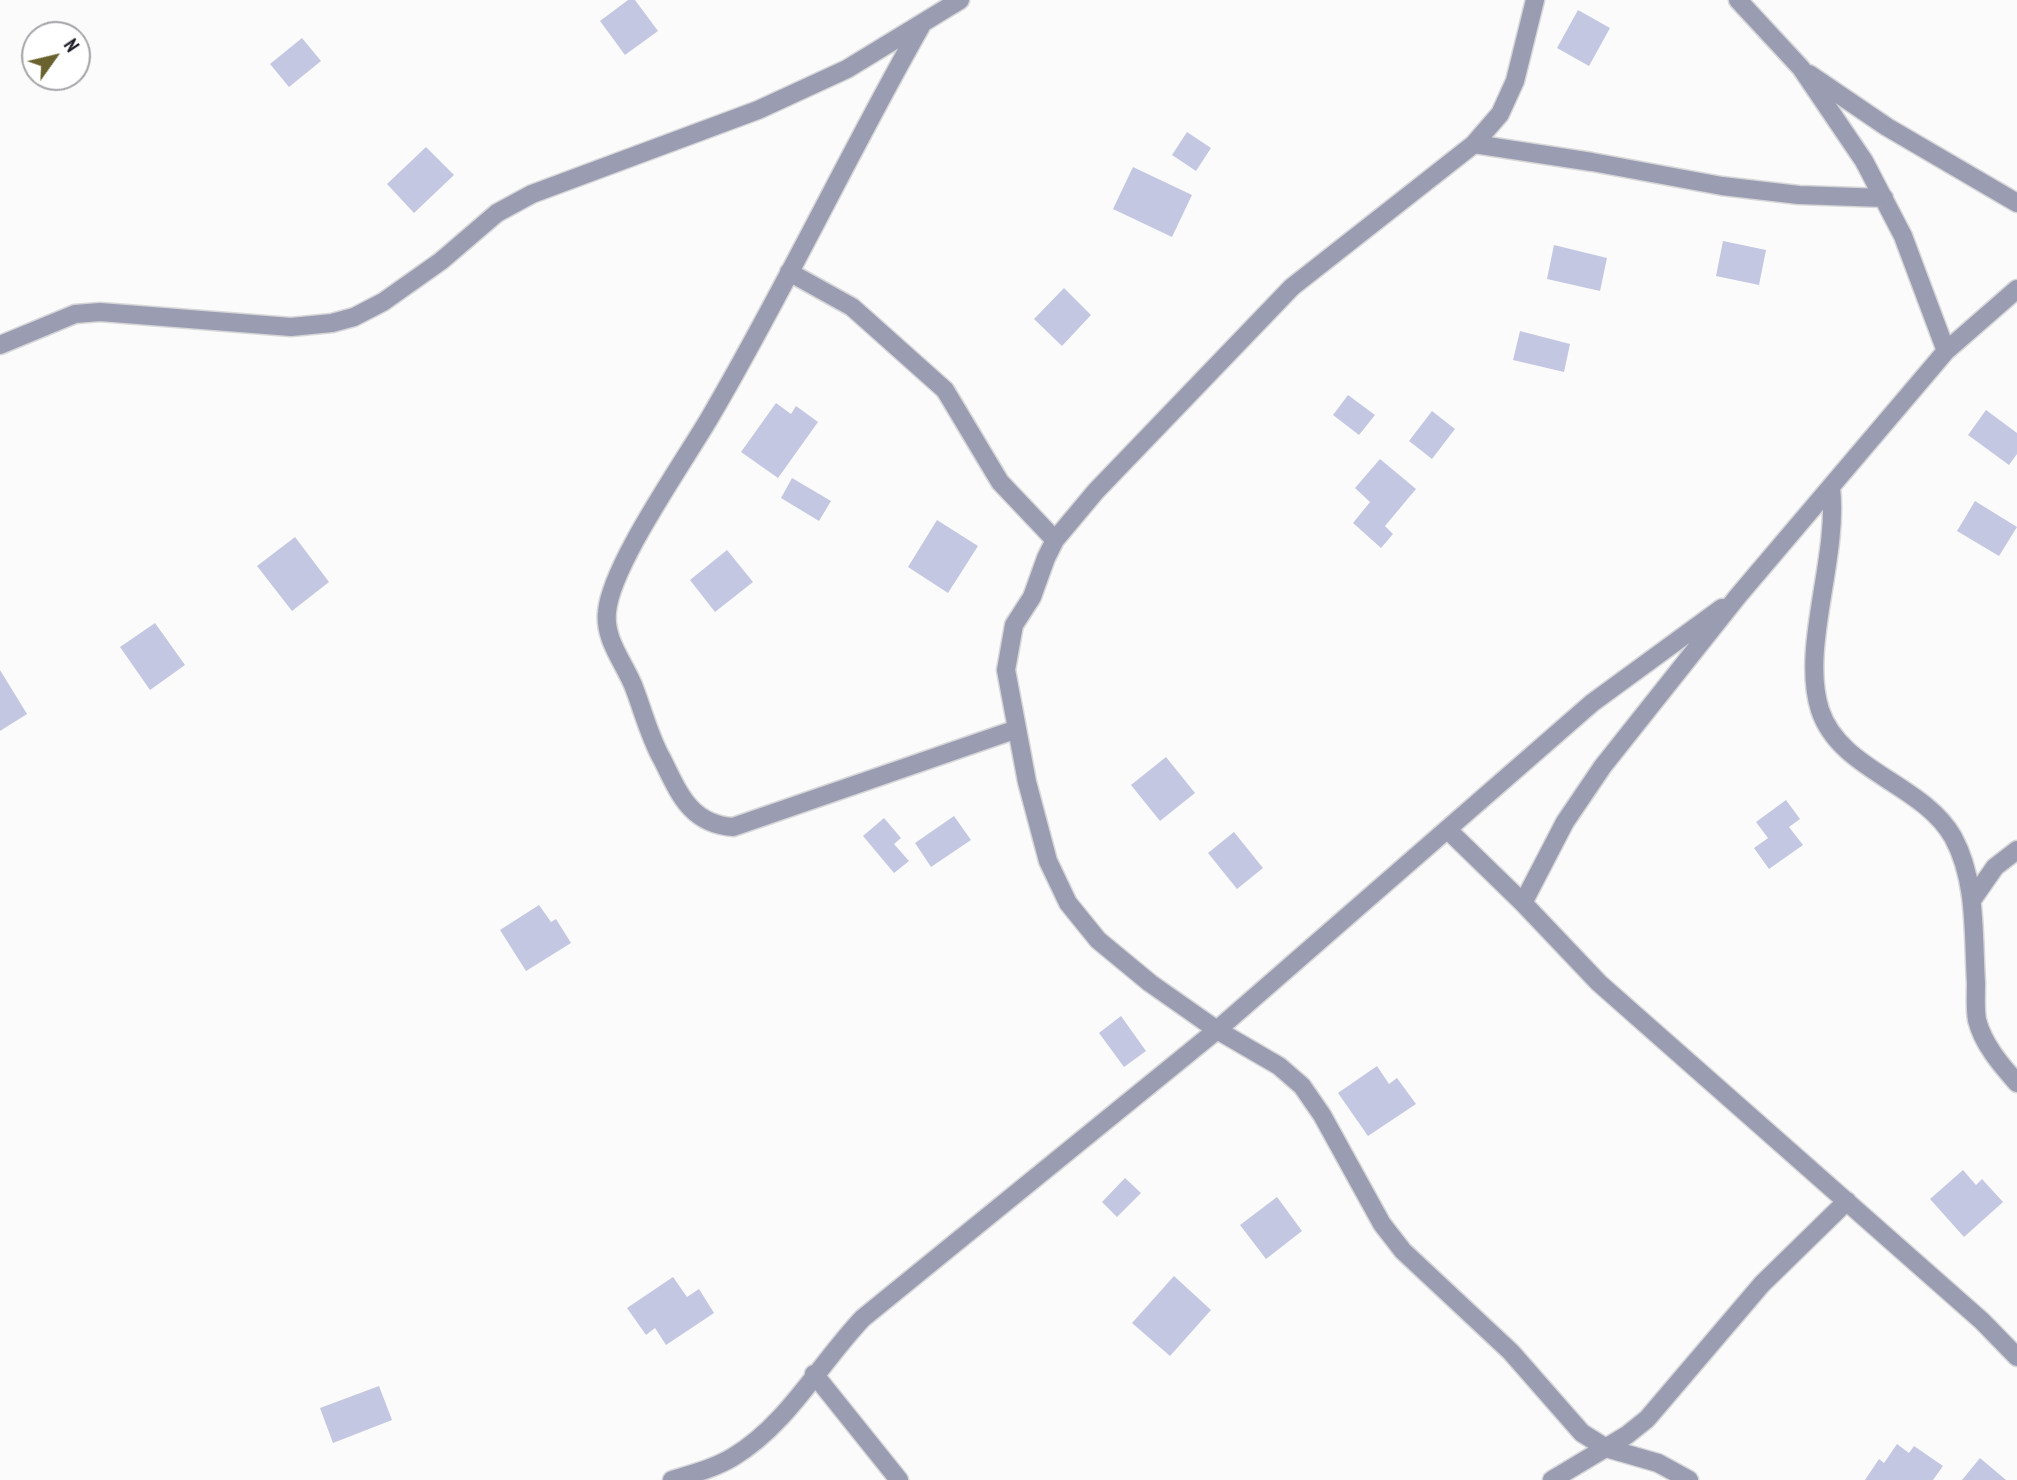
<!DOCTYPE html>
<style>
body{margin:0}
#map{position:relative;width:2017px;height:1480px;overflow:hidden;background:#fbfbfb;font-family:"PT Sans Narrow",sans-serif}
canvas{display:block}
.north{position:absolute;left:21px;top:21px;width:70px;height:70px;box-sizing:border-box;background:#fff;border:2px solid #a4a4a8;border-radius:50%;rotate:56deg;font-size:19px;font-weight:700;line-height:28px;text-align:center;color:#1b1c25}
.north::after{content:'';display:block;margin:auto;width:24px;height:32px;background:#6a622e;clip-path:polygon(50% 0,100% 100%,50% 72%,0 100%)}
</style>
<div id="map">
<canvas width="2017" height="1480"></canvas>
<div class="north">N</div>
</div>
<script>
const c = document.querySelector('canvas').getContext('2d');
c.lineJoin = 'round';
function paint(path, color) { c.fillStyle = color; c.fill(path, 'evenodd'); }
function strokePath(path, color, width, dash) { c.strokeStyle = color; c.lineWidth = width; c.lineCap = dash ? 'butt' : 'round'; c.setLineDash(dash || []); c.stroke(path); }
paint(new Path2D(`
 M628,0H635L658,31L625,55L600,21Z
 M1578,10L1610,28L1589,66L1557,48Z
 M302,38L321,61L289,87L270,64Z
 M1187,132L1211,148L1196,171L1172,155Z
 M426,147L454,175L414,213L387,184Z
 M1133,167L1192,195L1172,237L1113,209Z
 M1723,241L1766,250L1759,285L1716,276Z
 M1554,245L1607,258L1600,291L1547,279Z
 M1064,288L1091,315L1062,346L1034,319Z
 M1520,331L1570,344L1564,372L1513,360Z
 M1348,395L1375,415L1359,435L1333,415Z
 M776,403L791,414L796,406L818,422L778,478L741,452Z
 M1986,410L2017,433V454L2009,465L1968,435Z
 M1432,411L1455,429L1432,459L1409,441Z
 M1380,459L1416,489L1385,526L1393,534L1381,548L1353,523L1370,502L1355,488Z
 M792,478L831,501L819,521L781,498Z
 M1975,501L2017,527L1999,556L1957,531Z
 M937,520L978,546L948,593L908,567Z
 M295,537L329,582L292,611L257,566Z
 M727,550L753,582L715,612L690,580Z
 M155,623L185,665L150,690L120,647Z
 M0,670L27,714L0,731Z
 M1166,757L1195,793L1160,821L1131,785Z
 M1786,800L1800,819L1789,827L1803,845L1769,869L1754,848L1768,838L1756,822Z
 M954,816L971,840L931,867L915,843Z
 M884,818L901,838L894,844L909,861L894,873L863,836Z
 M1234,832L1263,868L1237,889L1208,853Z
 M539,905L551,922L556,919L571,943L526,971L500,930Z
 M1121,1016L1146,1051L1124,1067L1099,1033Z
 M1377,1066L1389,1084L1397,1078L1416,1104L1368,1136L1338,1093Z
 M1963,1170L1976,1185L1982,1179L2003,1202L1964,1237L1930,1199Z
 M1125,1178L1141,1193L1117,1217L1102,1202Z
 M1277,1197L1302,1231L1266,1259L1240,1225Z
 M1174,1276L1211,1310L1170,1356L1132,1323Z
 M673,1277L687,1297L699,1289L714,1313L666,1345L655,1328L646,1335L627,1308Z
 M379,1386L392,1420L333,1443L320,1408Z
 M1897,1444L1909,1453L1914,1446L1943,1466L1933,1480H1865L1879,1459L1884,1463Z
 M1980,1458L2006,1480H1962Z`), '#c4c7e1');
const street = new Path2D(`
 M1535,0L1515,81L1500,114L1474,144L1292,287L1096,491L1055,540L1046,558L1032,597L1014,625L1006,670L1027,782L1048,861L1068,903L1098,940L1150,983L1217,1030L1279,1066L1302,1086L1322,1115L1382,1224L1403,1251L1511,1352L1582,1433L1606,1448L1658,1463L1689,1480
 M1738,0L1801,68L1864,161L1903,236L1946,351
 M921,26C849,153 787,285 713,412C687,458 611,564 607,612C604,639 623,661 633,685C643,710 649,736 662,759C679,793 690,824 733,827L1017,729
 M1809,74L1887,127L2017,203
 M1474,144L1592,162L1722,186L1799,195L1884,198
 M789,272L852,307L945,390L1000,482L1055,540
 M2017,289L1946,351L1738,596L1603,766L1565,822L1523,903L1599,983L1982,1321L2017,1357
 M0,345L75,314L100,312L291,327L332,323L354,317L383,302L441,261L497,213L532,194L758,110L847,69L960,0
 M1831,488C1839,558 1800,648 1820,710C1840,771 1922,783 1953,837C1977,881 1973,935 1976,983C1976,995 1975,1009 1977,1020C1983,1044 2001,1065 2017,1083
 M1448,830L1523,903
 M1972,900L1995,867L2017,850
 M814,1374L899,1480
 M672,1480C692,1474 715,1468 733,1457C787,1425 820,1363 863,1318L1217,1030L1592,703L1722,608
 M1552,1480L1627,1435L1647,1419L1762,1284L1847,1201`);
strokePath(street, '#d7d7d9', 21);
strokePath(street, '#9a9cb2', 18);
</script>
